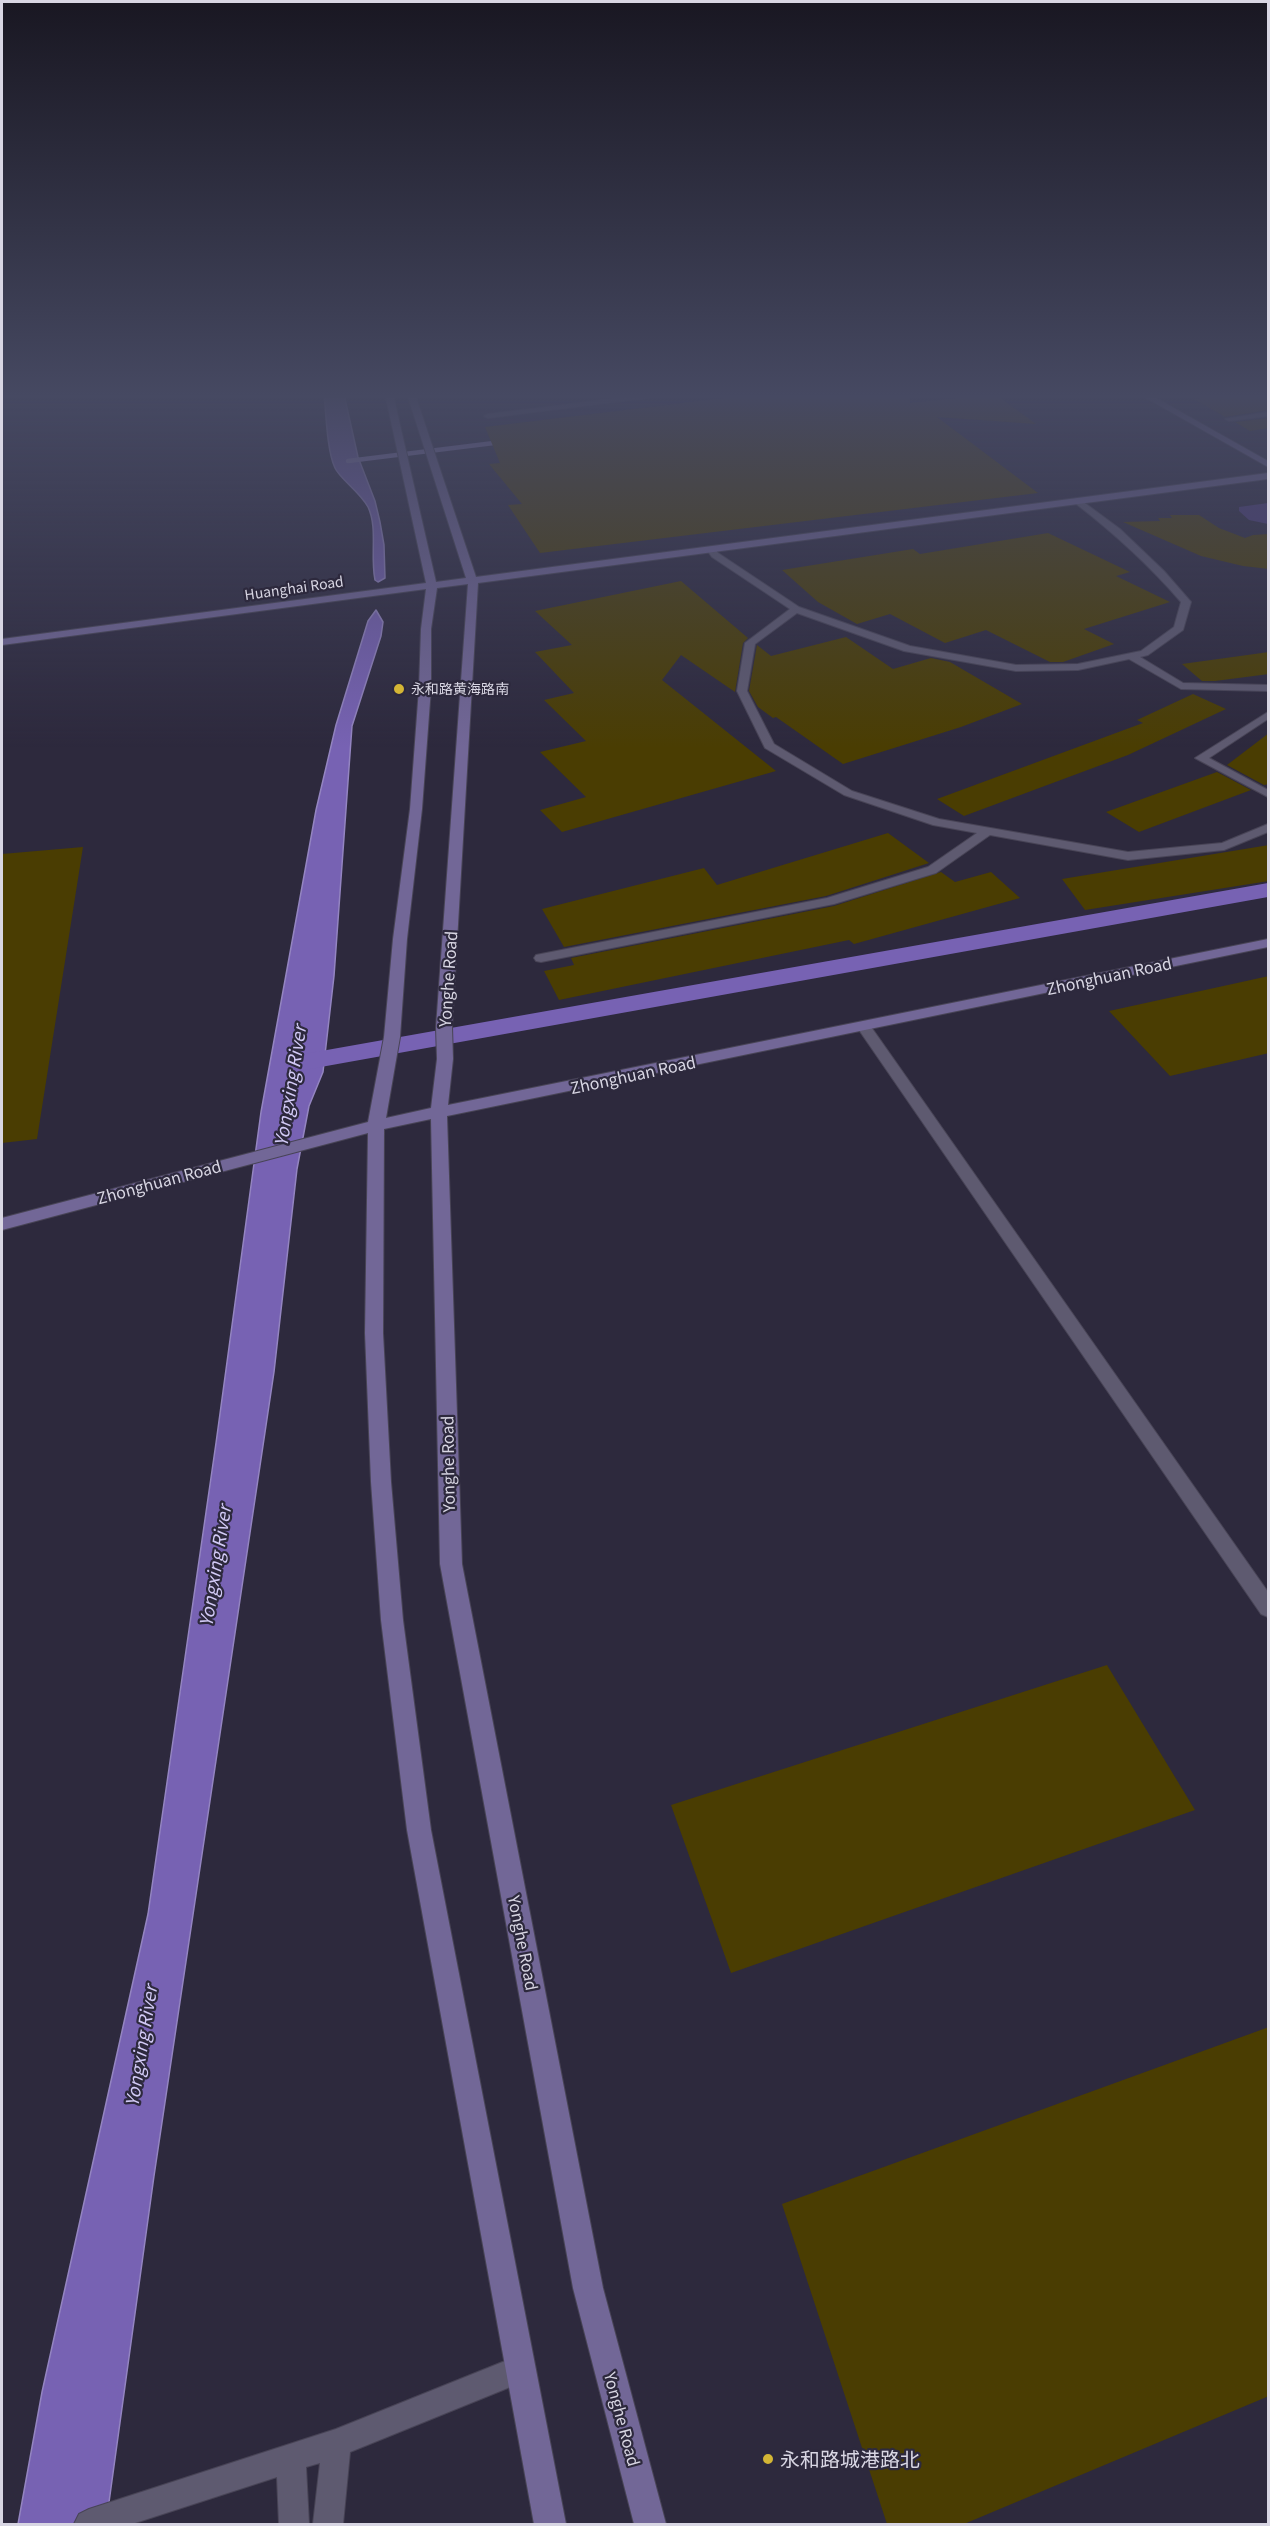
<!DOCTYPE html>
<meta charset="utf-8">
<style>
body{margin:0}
#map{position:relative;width:1270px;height:2526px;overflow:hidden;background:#2d293d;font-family:Georgia,serif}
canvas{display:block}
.frame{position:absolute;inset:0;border:3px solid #d8d6e3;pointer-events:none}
</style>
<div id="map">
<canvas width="1270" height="2526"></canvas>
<div class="frame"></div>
</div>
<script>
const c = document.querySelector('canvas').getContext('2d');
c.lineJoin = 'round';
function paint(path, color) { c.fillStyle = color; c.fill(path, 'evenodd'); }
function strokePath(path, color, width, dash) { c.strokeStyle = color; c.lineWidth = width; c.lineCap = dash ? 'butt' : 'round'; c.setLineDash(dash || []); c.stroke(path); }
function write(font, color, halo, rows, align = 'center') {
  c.font = font + ' Georgia,"Noto Sans SC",serif'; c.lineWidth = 4.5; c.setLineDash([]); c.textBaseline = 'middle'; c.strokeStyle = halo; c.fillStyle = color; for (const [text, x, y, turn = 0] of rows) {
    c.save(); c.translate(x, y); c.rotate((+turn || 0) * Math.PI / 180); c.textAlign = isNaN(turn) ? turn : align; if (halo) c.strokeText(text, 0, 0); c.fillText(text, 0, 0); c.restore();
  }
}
paint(new Path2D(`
 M1268,503V524L1249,520L1239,511V507Z`), '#4c3b7c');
const water = new Path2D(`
 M324,394H344L358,457L375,501L380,522L384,545L385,578L378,582L375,580C370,556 378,528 368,507C360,492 340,479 335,468C327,452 326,413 324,394Z
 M376,610L383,622L381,636L352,726L334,976L323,1072L309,1106L297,1169L274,1372L154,2176L106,2524H18L42,2392L148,1914L216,1443L261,1112L316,810L336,725L368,621Z`);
paint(water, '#7762b3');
strokePath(water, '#9485c1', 1.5);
strokePath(new Path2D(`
 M348,461L502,442`), '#9485c1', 4.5);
paint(new Path2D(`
 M1268,883V897L293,1072L284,1070L280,1064L284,1058L293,1056Z`), '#7762b3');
paint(new Path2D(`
 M757,394H910V403L995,394L1036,424L937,417L1038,493L540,553L508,505L522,504L489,464L500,463L485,427Z
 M1236,394H1269V410L1225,417L1194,399Z
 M1269,418V428L1250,431L1235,422Z
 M1170,515H1199L1219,528L1245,538L1253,535L1269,534V569L1243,566L1201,556L1123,522L1160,521L1158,518H1172Z
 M1048,533L1130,572L1116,576L1170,602L1084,629L1114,644L1063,662H1050L986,630L945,643L890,614L857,624L818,602L782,570L913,549L920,554Z
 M681,581L748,638L743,643L735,692L681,655L662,680L776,771L562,832L540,810L586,797L540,752L586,741L544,700L574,693L535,652L572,645L535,611Z
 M846,637L893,669L931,658L950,662L1022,704L961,727L843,764L776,717L773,718L758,707L749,691L757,645L771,656Z
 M1269,652V674L1215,681H1202L1182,664Z
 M1193,694L1226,709L1128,755L964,816L937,799L1143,723L1137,720Z
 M1269,733V784L1264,785L1227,765Z
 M1217,772L1251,790L1139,832L1106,812Z
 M888,833L929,863L826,896L564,947L542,909L704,868L717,885Z
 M1269,845V881L1085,910L1062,879Z
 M83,847L37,1139L2,1143V854Z
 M941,872L955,882L991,872L1020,898L854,944L849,940L559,1000L544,971L574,965L571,958L834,906Z
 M1269,976V1053L1170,1076L1109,1011Z
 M1107,1665L1195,1810L731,1973L671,1805Z
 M1269,2027V2396L964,2524H887L782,2204Z`), '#4a3d02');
const lane = new Path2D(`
 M654,394H678L488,418L484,416L488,414Z
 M1268,412V416L1229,421L1225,419Z
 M1078,498L1120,529L1164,571L1191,602L1183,630L1148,655L1140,657L1183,683L1268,685V691L1181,689L1129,659L1078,670L1016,671L904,651L797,613L755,644L747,691L774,744L852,791L939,819L1128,852L1222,843L1268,824V832L1224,850L1128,860L990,835L936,873L834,904L541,962L536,961L534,958L536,955L541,954L827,898L928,867L977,833L933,825L844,795L765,748L737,691L745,643L790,609L712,557L706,549L708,547H714L718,553L799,607L910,646L1016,665L1078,664L1141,651L1174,627L1181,602C1149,565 1114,533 1075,503V499Z
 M1268,712V719L1209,758L1268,790V797L1195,758Z
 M864,1023L869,1024L1268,1592V1617L1261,1614L859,1030L857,1027L859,1024Z
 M520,2355L530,2359L534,2369L530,2379L350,2452L343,2524H313L320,2463L306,2467L309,2524H279L277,2477L132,2524H74L79,2514L89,2509L336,2429Z`);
const secondary = new Path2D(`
 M385,394H393L436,582L466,578L407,394H415L476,577L1268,473V479L478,583L452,1027L453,1059L448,1105L1268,939V947L447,1116L462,1564L603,2288L666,2524H634L573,2288L440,1564L431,1119L384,1129L383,1333L391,1482L403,1620L431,1830L566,2524H534L407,1830L381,1620L371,1482L365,1333L368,1133L2,1230V1218L368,1122L384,1037L393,939L410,809L419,688L421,629L426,589L2,645V639L426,583ZM468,584L436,1027L437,1059L431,1108L386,1118L400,1037L407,939L422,809L431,688V629L437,588Z
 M1139,394H1149L1268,461V467Z`);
strokePath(lane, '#484456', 2);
strokePath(secondary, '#484456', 2);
paint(lane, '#5e5a70');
paint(secondary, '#726797');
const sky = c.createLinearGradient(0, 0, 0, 748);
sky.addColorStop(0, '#191722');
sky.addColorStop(0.53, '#464962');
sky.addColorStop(1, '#46496200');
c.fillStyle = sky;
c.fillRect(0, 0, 1270, 748);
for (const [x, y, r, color] of [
 [399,689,6,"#d4b635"],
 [768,2459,6,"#d4b635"]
]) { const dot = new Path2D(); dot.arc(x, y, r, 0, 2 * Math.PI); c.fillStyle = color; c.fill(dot); strokePath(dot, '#2d293d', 2); }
write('14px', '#d8d6e3', '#2d293d', [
 ["Huanghai Road",294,588,-8]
]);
write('14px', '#d8d6e3', '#2d293d', [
 ["永和路黄海路南",411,689]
], 'left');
write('16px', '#d8d6e3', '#2d293d', [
 ["Zhonghuan Road",1109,976,-12],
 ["Yonghe Road",448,979,-86],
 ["Zhonghuan Road",633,1075,-12],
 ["Zhonghuan Road",159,1182,-15],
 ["Yonghe Road",448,1464,-91],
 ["Yonghe Road",523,1943,79],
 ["Yonghe Road",622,2419,75]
]);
write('italic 18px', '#d2caf6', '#2d293d', [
 ["Yongxing River",290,1086,-81],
 ["Yongxing River",215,1566,-81],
 ["Yongxing River",141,2046,-81]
]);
write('20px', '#d8d6e3', '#2d293d', [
 ["永和路城港路北",780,2459]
], 'left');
</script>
